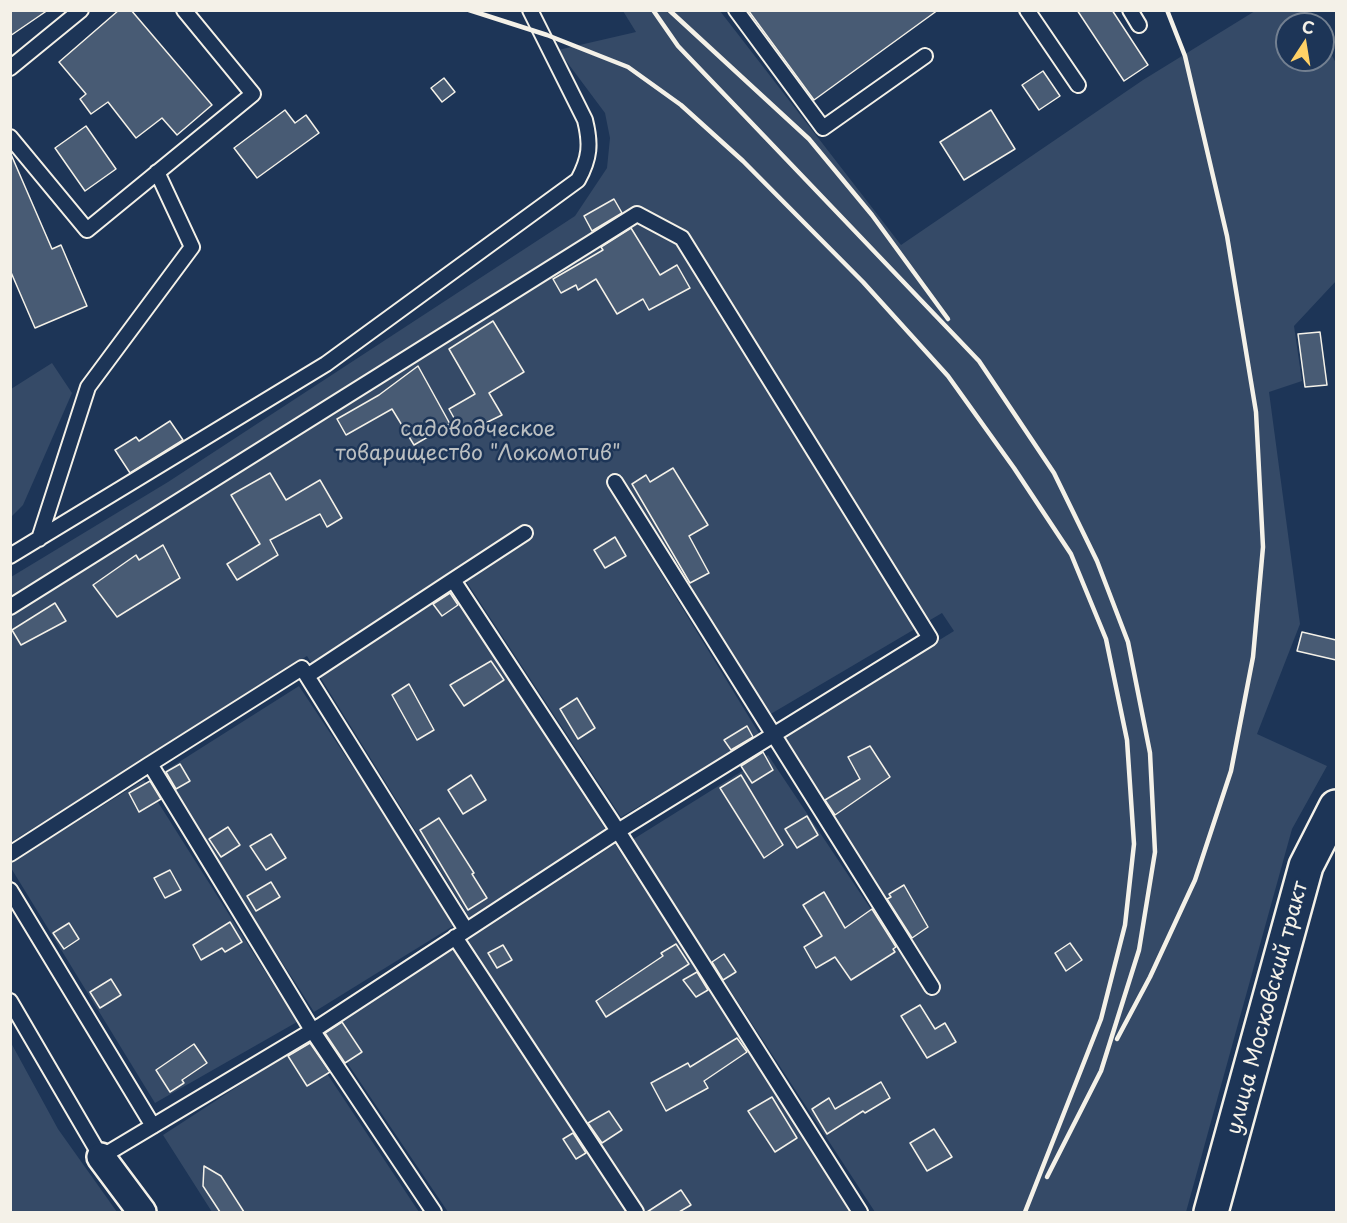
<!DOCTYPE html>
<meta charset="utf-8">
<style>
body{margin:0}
#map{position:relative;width:1347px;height:1223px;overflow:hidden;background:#1d3557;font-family:"Playpen Sans",sans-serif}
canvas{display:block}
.frame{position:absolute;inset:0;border:12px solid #f4f1e8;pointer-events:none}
.north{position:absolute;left:1275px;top:12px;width:60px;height:60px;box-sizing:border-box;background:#1d3557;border:2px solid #738091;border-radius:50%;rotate:12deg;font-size:16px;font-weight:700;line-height:24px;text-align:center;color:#f4f1e8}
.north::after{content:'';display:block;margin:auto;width:21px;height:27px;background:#ffd166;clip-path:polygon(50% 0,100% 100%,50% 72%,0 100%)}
</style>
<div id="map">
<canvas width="1347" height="1223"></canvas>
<div class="frame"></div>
<div class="north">С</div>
</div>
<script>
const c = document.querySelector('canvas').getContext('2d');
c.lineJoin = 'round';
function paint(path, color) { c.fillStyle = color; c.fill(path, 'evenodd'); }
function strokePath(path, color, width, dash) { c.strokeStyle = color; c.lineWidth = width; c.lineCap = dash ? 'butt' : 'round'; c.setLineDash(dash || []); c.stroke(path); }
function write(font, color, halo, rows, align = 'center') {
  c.font = font + ' "Playpen Sans",sans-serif'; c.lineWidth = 5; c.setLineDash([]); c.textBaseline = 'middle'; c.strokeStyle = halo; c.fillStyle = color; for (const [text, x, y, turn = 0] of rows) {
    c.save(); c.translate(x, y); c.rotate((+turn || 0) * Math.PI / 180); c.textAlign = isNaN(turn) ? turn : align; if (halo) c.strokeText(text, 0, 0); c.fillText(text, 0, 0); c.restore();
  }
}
paint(new Path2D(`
 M623,11H720L901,245L1143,80L1255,11H1307L1315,24H1287V60H1323V39L1336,63V281L1294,326L1302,381L1269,392L1300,624L1257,734L1327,766L1292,829L1186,1212H875L632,840L768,755L929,996L939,988L782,737L954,631L942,613L769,715L621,475L607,485L760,735L621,817L464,578L449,588L608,833L471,920L307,656L11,842V577L168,482L575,216L607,168L610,138L605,113L558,50L636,32Z
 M52,363L72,393L23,505L11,517V389Z
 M299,686L380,808L453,926L314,1012C264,932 209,855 160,774Z
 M144,780L297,1022L155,1103L11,868V863Z
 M615,844L853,1212H644L468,940Z
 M453,948L628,1212H448L325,1030L389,992Z
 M10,1041L58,1129L117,1212H11Z
 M306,1042L419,1212H212L163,1135Z`), '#354a67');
const building = new Path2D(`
 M10,10H48L10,36Z
 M119,10H131L212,105L177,135L162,118L136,138L108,102L91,114L80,99L86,94L59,62Z
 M748,10H938L814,100Z
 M1077,10H1112L1148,65L1124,81Z
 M1043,71L1060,96L1039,110L1022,85Z
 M444,78L455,92L442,102L431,88Z
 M285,110L295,123L306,115L319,133L257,178L234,148Z
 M991,110L1015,149L964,180L940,142Z
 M86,126L116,169L85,191L55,148Z
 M10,152L52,249L61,245L87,306L35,328L10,270Z
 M614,199L622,213L592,231L584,216Z
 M631,228L660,275L677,265L690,288L649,310L643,299L617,314L596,279L578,290L576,285L561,293L553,279L603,250L601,247Z
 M493,321L524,372L489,393L502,415L463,434L449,409L475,394L449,349Z
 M1320,332L1327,385L1305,387L1298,334Z
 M418,366L450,424L414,445L392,409L346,435L337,419L379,395Z
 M170,421L183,440L130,473L115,450L136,437L139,441Z
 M673,468L708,525L689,536L709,573L690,583L632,484L646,475L650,482Z
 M270,473L286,500L320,480L342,518L327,527L320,514L270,540L278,555L237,580L227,564L260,544L231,495Z
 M615,537L626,556L605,568L594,550Z
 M163,545L180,578L117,617L93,585L136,555L139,560Z
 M450,593L458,605L442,616L433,604Z
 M55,603L66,621L21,645L12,630Z
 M1302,632L1336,640V660L1297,651Z
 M491,661L504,680L464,706L450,685Z
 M409,684L434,730L417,740L392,695Z
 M577,698L595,728L578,739L560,709Z
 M747,726L753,737L731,750L724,740Z
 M870,746L890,777L835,815L825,800L860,779L848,757Z
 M763,752L773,770L752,783L741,766Z
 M180,764L190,781L176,789L166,772Z
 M471,775L486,800L463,814L448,790Z
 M741,775L783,845L764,858L720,788Z
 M150,781L161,799L139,812L129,793Z
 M807,816L818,835L797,848L785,829Z
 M439,818L474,873L472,874L487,898L468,910L420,830Z
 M228,827L240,845L221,857L209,839Z
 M271,834L286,858L266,870L250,846Z
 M170,870L181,890L165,898L154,878Z
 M271,882L280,897L256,911L247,896Z
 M904,885L928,927L912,938L887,899L891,897L889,894Z
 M824,892L845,928L872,909L896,947L893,949L895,952L851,980L835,957L816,968L804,947L822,936L803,905Z
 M230,922L242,942L225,952L222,948L201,960L193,945Z
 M69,923L79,939L64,949L53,933Z
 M1070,943L1082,960L1066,971L1055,953Z
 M676,944L689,964L606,1017L596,1001L663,956L661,953Z
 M503,945L512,960L497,968L488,953Z
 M724,954L736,972L723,980L712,962Z
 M697,972L708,990L696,997L683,980Z
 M111,979L121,995L100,1008L90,992Z
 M920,1005L935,1029L945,1023L956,1042L927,1058L901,1016Z
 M342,1022L362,1052L345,1063L325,1033Z
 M737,1038L747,1052L704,1081L708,1088L666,1111L651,1083L688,1063L690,1067Z
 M310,1043L330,1072L307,1086L288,1056Z
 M194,1044L207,1063L182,1080L184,1083L170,1092L156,1070Z
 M881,1082L890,1098L865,1113L863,1111L827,1134L812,1109L829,1098L835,1109Z
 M772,1097L797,1138L775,1152L748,1111Z
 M609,1111L622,1130L602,1143L588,1123Z
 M934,1129L952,1157L927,1171L910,1143Z
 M573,1133L586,1153L576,1159L563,1139Z
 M204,1166L221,1176L244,1212H220L203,1186Z
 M681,1190L691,1205L679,1212H647Z`);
paint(building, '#485b74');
strokePath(building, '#f4f1e8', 1.5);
const lane = new Path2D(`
 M736,10L823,128L925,56
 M1027,10L1078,85
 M1130,10L1139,25
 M10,68L81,10
 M10,137L87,230L253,94L184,10
 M615,482L932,987
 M39,539L88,387L192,247L157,172
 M10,556L326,364L578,180C590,158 591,144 585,120L530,10
 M453,580L525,533
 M10,607L637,214L682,238L930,638L618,831L320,1026L101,1157L10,1001
 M307,676L453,580L618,831L860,1212
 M150,764L302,668L466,930
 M10,854L150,764L312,1030L434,1212
 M10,890L153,1126
 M455,937L636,1212`);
const street = new Path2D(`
 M101,1157L142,1212`);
const secondary = new Path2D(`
 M1211,1212L1306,866L1336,807`);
strokePath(lane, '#f4f1e8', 18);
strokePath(street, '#f4f1e8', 32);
strokePath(secondary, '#f4f1e8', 38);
strokePath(lane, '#1d3557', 14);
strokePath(street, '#1d3557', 27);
strokePath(secondary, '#1d3557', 33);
strokePath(new Path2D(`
 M469,10L547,35L628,67L681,105L743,161L863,282L948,376L1014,468L1071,554L1106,639L1127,740L1134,844L1125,925L1101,1019L1025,1212
 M653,10L678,46L979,361L1054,473L1097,561L1128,642L1150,753L1155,852L1139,950L1101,1071L1047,1177
 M669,10L809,139L872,215L948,319
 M1117,1039L1150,977L1195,880L1231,771L1253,657L1263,547L1256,412L1227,236L1185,56L1167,10`), '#f4f1e8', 4.5);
write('21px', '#bbbfc1', '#1d3557', [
 ["садоводческое",478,430],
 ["товарищество \"Локомотив\"",478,454]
]);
write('21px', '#f4f1e8', '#1d3557', [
 ["улица Московский тракт",1268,1008,-75]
]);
</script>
